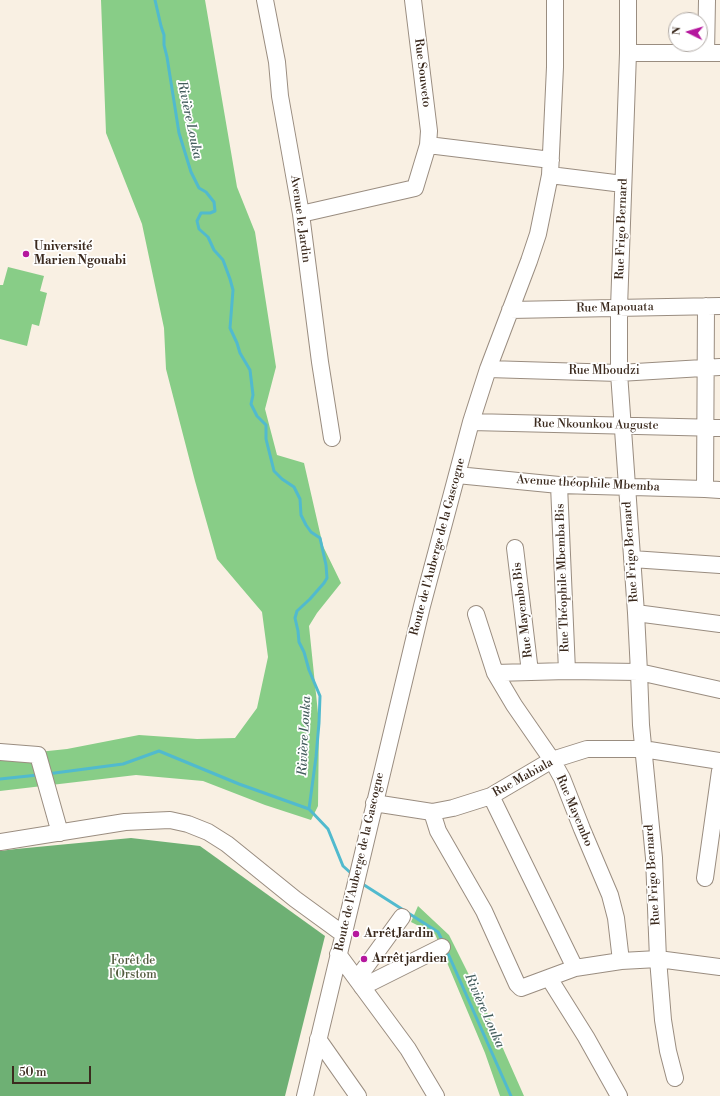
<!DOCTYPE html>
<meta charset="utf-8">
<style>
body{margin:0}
#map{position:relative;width:720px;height:1096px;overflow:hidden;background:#f9f0e3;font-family:"Libre Bodoni",serif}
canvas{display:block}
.north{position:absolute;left:668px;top:12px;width:40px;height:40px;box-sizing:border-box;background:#fff;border:1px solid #b1aaa5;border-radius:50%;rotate:275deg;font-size:11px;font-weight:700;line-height:16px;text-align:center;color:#3b2a1e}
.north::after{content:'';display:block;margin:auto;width:14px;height:18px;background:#b5179e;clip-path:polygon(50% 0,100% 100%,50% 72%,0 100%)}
.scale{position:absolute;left:12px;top:1066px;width:79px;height:18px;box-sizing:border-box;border:2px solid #3b2a1e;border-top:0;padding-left:5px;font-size:12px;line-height:14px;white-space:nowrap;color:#3b2a1e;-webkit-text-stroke:3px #fff;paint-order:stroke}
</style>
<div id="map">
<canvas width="720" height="1096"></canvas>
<div class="north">N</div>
<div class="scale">50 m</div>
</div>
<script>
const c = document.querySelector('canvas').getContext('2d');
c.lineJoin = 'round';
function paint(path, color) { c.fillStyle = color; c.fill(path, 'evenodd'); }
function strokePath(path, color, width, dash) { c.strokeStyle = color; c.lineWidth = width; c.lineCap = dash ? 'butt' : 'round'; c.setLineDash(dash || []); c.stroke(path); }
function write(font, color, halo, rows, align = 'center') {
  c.font = font + ' "Libre Bodoni",serif'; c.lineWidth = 3.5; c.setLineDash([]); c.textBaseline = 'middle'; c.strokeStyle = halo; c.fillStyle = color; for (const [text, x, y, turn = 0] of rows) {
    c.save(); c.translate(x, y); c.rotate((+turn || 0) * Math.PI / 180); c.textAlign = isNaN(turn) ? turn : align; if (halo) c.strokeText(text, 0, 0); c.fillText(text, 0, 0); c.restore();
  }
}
paint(new Path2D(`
 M101,0H205L237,187L255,232L276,367L265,409L277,455L304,463L323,546L341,583L317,613L309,626L319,723L318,806L311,820L265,805L203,781L136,775L0,791V756L67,749L139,735L197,739L235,738L257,708L268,657L262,612L217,559L195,481L166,369L164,328L142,224L106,133Z
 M8,267L44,276L40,291L47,293L39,326L32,324L27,346L0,339V285H3Z
 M418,906L449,935L482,1001L524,1096H500L485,1053L435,934L411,922Z`), '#88cd87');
paint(new Path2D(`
 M131,838L200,846L325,936L285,1096H0V851L16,849Z`), '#6eb074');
strokePath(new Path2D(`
 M155,0L161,26L164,35V45L167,57L179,133L191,172L199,188L206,192L214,202L215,211L210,213H201L197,221L199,229L208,237L214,250L223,260L230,279L233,290L230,328L237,343L240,353L250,370L253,395L251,404L257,416L266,425V439L274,471L282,479L294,487L300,499L301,515L306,525L311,532L320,538L326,565L327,578L324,583L310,599L297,611L295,618L298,631L299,642L304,652L309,670L320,696L319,723L316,757L309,809L328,829L343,866L353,875
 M47,774L123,764L159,751L239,784L309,809
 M0,779L38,775
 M361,883L438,932L443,942
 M446,949L511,1096`), '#51bace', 3);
const minor = new Path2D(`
 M265,0L277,62L280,96L301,214L320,362L332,438
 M628,0V53L619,308V373L636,613L639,672L641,725L654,858L658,959L663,1020L668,1051L675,1078
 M628,53H720
 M706,53L707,0
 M428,145L551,160
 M550,175L623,184
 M301,214L415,188L428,145L429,131L413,0
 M510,310L720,306
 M488,369L619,373L720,367
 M471,422L720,428
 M457,475L559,485L705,489L720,490
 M559,485L567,671
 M705,489L706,306
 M515,548L530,672
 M632,559L720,565
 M636,613L720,624
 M476,614L495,673L514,705L552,760L562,778L582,829L610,895L616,918L621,961
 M495,673L567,671L639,672L720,690
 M0,752L38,755L60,833
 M491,796L575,968
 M374,803L432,812L453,808L491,796L552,760L587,749H643L720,761
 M432,812L438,831L484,911L517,984L521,988L575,968L621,961L658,959L720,967
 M0,842L125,822L170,820L188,824L208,832L227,844L295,899L343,934
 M705,878L720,771
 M338,954L408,1049L436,1096
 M549,978L586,1037L619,1096
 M357,979L402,917
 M362,987L442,947
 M318,1039L358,1096
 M305,1096L422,606L471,422L488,369L529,261L538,234L550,175L555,67V0`);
strokePath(minor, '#9a8d80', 18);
strokePath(minor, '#fff', 16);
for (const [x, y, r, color] of [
 [26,254,4,"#b5179e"],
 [356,934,4,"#b5179e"],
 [364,959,4,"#b5179e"]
]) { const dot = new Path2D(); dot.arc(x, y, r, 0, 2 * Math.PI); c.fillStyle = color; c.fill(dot); strokePath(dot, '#fff', 1.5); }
write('12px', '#3b2a1e', '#fff', [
 ["Rue Souweto",422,73,83],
 ["Avenue le Jardin",300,219,82],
 ["Rue Frigo Bernard",622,229,-88],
 ["Rue Mapouata",615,308,-1],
 ["Rue Mboudzi",604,371],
 ["Rue Nkounkou Auguste",596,425,1],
 ["Avenue théophile Mbemba",588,484,3],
 ["Route de l'Auberge de la Gascogne",438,547,-75],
 ["Rue Frigo Bernard",631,552,-94],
 ["Rue Théophile Mbemba Bis",563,578,-92],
 ["Rue Mayembo Bis",523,610,-97],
 ["Rue Mabiala",523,778,-29],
 ["Rue Mayembo",574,811,67],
 ["Route de l'Auberge de la Gascogne",360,862,-77],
 ["Rue Frigo Bernard",653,875,-94]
]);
write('bold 12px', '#3b2a1e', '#fff', [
 ["Université",34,247],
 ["Marien Ngouabi",34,261],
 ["Arrêt Jardin",364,934],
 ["Arrêt jardien",372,959]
], 'left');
write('12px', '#525b3e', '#fff', [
 ["Forêt de",133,961],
 ["l'Orstom",133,975]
]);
write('italic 13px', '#435c5c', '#fff', [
 ["Rivière Louka",189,120,78],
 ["Rivière Louka",305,736,-87],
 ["Rivière Louka",484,1011,66]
]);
</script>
